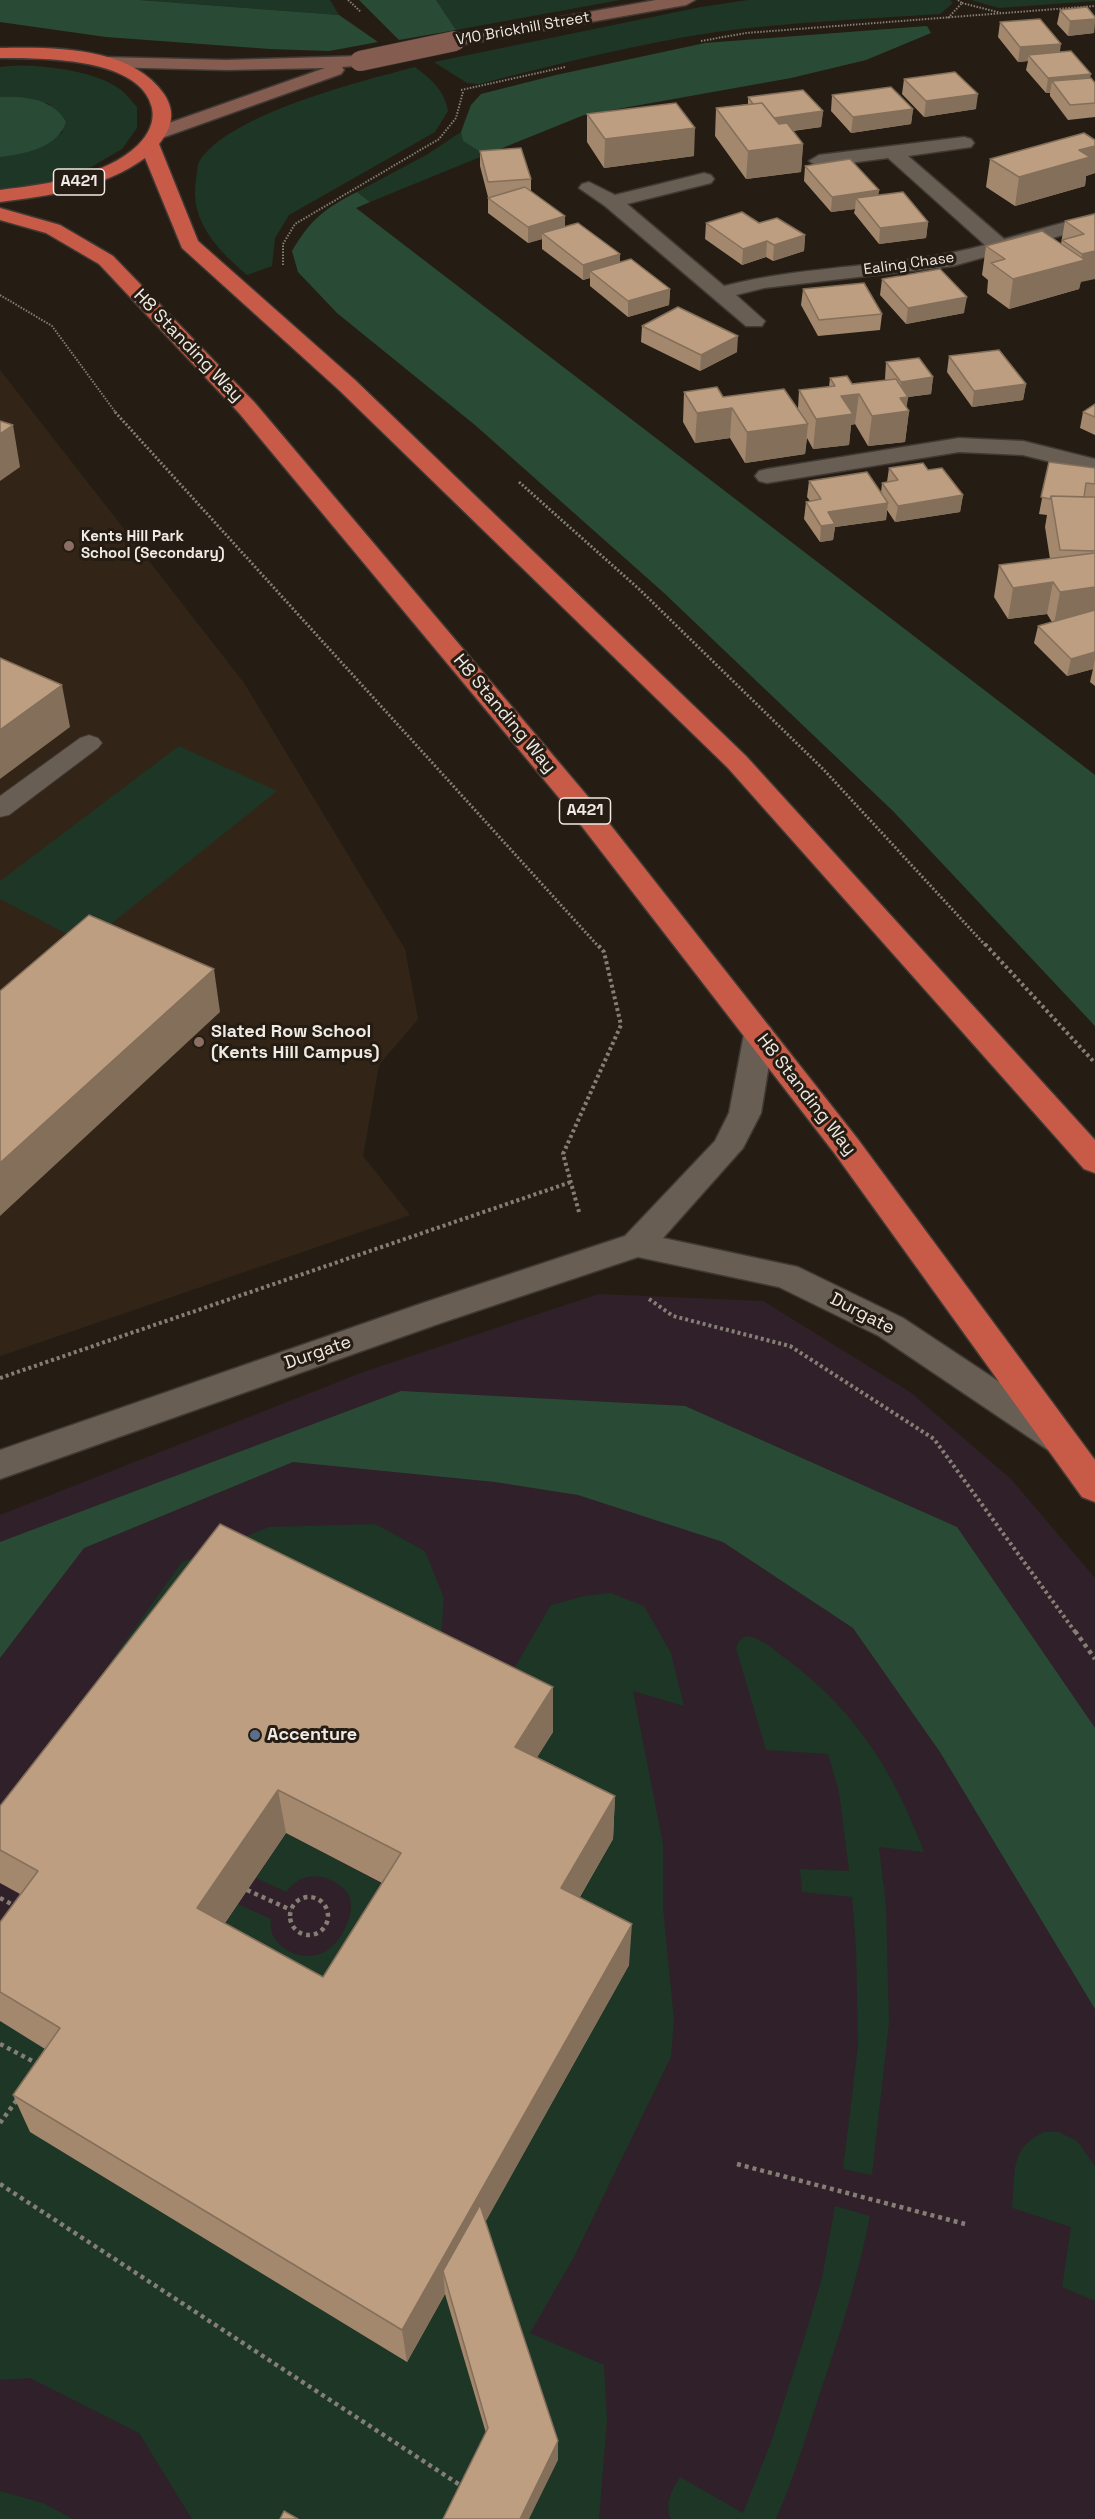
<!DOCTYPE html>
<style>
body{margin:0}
canvas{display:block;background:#251d13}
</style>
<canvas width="1095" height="2519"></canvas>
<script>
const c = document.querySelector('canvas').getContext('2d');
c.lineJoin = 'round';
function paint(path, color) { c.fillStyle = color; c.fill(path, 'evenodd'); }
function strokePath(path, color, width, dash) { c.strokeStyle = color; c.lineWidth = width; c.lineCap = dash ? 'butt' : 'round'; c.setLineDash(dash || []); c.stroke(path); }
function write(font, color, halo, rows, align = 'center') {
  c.font = font + ' "Space Grotesk",sans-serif'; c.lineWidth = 6; c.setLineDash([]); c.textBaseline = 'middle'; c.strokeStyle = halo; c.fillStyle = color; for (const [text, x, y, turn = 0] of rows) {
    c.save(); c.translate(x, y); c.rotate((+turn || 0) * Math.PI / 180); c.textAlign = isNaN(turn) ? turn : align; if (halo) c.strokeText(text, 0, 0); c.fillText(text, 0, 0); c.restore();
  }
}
paint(new Path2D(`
 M599,1294L763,1301L910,1392L1011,1479L1095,1578V2519H0V1515L366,1371Z`), '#302029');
paint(new Path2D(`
 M0,370L244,683L405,949L418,1019L379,1065L363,1156L410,1215L0,1356Z`), '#322517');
paint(new Path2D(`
 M139,0H330L339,15Z
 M436,0H620L456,30Z
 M748,0H950L953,3L940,14C865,19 790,22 716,32C636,44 557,64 479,84L467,83L434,62L701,7Z
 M971,0H1095V1L999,8Z
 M0,67C33,63 93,69 121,90C127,94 132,102 137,107V128L122,149L91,167L48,182L0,189V157C24,154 44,148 63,132L49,104L31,99L0,97Z
 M415,67C432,80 444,90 448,111L435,132L289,215L275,238L272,266L247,275C218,250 189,221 196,180C197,174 197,166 199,162C228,114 362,81 415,67Z
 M461,132L463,141L485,155L370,202L357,192L428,154Z
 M179,746L277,791L86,944L0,899V881Z
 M375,1524L425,1551L444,1598L441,1635L229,1571L0,1870V1809L49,1748L182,1562L269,1527Z
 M611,1593L644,1606L671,1653L684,1706L633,1691L663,1844V1907L674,2020L671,2057L574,2257L530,2333L604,2365L607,2419L599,2519H529L481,2228L561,1929L516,1791L494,1703L551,1605L584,1596Z
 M746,1636C763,1638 775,1651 789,1661C857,1713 894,1772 924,1852L879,1847L886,1905L889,2023L872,2175L843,2169L858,2046L856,1947L852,1897L802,1892L800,1869L849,1871L839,1792L828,1754L766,1750L736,1648L739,1641Z
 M286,1833L405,1896L330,2017L207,1949L238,1904L271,1919C266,1947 303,1965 326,1951C343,1941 363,1903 342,1887C323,1872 301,1872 286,1892L256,1878Z
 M0,2021L445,2293L490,2447L455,2519H192L139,2433L30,2378L0,2380Z
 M1044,2132H1059L1077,2141L1095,2166V2301L1062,2287L1071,2227L1012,2208C1016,2173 1008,2149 1044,2132Z
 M835,2206L870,2216C858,2277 840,2335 820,2393C806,2436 794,2478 776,2519H671C664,2504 672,2490 680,2477L743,2513L770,2445L806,2333L822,2278Z
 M0,2491L43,2503L73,2519H0Z`), '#1d3625');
paint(new Path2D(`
 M0,0H139L339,15L378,42L329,51L270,49L106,37L0,22Z
 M359,0H436L456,30L399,40Z
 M927,26L931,33L866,60L791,78L584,115L485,155L463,141L461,132L465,121L471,105L481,94L556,75L705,43Z
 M0,97C24,96 54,99 66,122C58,148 24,154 0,157Z
 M357,192L370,202L356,208L1095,775V1026L893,811L663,592L475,425L337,313L298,272L292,251C311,219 324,209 357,192Z
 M401,1391L685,1406L957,1527L1095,1728V2009L940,1752L853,1628L723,1542L578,1495L495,1482L293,1462L84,1548L0,1658V1542Z`), '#294b35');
const lane = new Path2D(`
 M89,735L98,738L102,743L98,748L9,815L0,817V796L80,738Z`);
const street = new Path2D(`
 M964,137L971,139L974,143L971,147L908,156L1004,239L1095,214V226L953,266L764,288L736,295L765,321L762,326H746L605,206L579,188L582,184L589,182L615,195L704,173L711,175L714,179L711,183L627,204L724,286C810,264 900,268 985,245L888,158L819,167L809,161L819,155Z
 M959,438L1023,441L1095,459V473L1023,455L959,452L767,483L759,481L755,476L759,471L767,469Z
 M759,1024L770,1027L774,1034L761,1113L743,1148L663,1238L798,1267L903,1318L1072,1430L1078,1440L1072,1450L1060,1454L1048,1450L879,1336L779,1287L638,1257L441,1323L0,1479V1450L417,1305L625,1236L715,1141L729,1113L744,1034L748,1027Z`);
const secondary = new Path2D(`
 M656,0H695L686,5L455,46L446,41L455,36Z
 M360,56L369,61L366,65L342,67L344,70L341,74L159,139L152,137L149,133L152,129L325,68L227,70L103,67L94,62L103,57L227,60Z`);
const highway = new Path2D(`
 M0,48C52,47 131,46 164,94C176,112 172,128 159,144L198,241L355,380L746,756L1095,1140V1173L1084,1169L728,768L339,390L182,248L145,158C104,188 49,196 0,202V190C46,184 103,178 138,145C148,135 155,122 152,108C141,57 40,58 0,58Z
 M0,208L60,225L113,256L255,403L590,799L857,1138L1095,1460V1502L1082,1497L835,1154L570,811L239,413L99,264L46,233L0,220Z`);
strokePath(lane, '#403934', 2);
strokePath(street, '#403934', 3);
strokePath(secondary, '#403934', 3);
strokePath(highway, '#403934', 3);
strokePath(new Path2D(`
 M348,0L361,12
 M962,3L1001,13
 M948,18L962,3L958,0
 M701,41L746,33L1095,6
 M461,90L565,67
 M283,265V244L295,224L439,139L456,118L463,92
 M0,295L52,326L116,413`), '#857e75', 2, [1.5, 1.5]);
strokePath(new Path2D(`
 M115,412L598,946
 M519,482L639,589L824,770L986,946`), '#857e75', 3, [2, 2]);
strokePath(new Path2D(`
 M985,944L1095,1063
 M579,1212L563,1154L621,1025L604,952L597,944
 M649,1299L673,1316L790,1346L934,1439L1076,1633
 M0,1378L571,1182`), '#857e75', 4, [3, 3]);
strokePath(new Path2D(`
 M1075,1631L1095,1659
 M247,1890L291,1910
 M290 1916a19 19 0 1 1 38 0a19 19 0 1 1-38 0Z
 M0,1898L17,1907
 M0,2044L40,2065
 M0,2123L19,2097
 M737,2164L965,2224
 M0,2184L463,2487`), '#857e75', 4.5, [4, 4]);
paint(lane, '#685e53');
paint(street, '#685e53');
paint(secondary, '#855d50');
paint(highway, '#c85a48');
const secondaryBridge = new Path2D(`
 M360,61L455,41`);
strokePath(secondaryBridge, '#403934', 21, []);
strokePath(secondaryBridge, '#855d50', 20);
paint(new Path2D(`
 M1060,10L1095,17L1094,33L1068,36L1057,24Z
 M1000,22L1060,52L1090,78L1095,83V117L1068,120L1050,96V93H1046L1026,70L1028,61L1018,62L998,37Z
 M904,79L976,109L924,117L902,94Z
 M832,95L913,109L911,124L851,133L831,111Z
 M748,97L823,111L821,127L793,131L803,144L801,172L746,179L715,136L716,108L748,104Z
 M587,114L694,156L604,168L587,142Z
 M1095,140V173L1086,176L1085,186L1015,206L986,187L990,159Z
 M480,151L531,179V191L565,226L620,254V262L670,289L669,305L628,317L590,286V278L583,280L542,249V239L528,243L488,213V197L480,166Z
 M805,166L879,190L878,195L928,222L926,238L879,244L854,213L855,209L831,212L804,181Z
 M1095,214L1079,289L1009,309L987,293L988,280L982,275L986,246L1061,244L1065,221Z
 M706,223H759L805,235L804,251L773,261L766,257L742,265L705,239Z
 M882,279L964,313L906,324L880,295Z
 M803,289L882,314L880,330L818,336L801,305Z
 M642,326L737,352L700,371L641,342Z
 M949,356L1026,384L1023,400L972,407L947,372Z
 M886,362L933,377L931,394L908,397L906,408L909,411L905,442L868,446L855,424L851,425L849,445L813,449L807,438L805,454L745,463L730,438L695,443L683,422L684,392L798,409L799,390L829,387L830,378L852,384L886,380L885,379Z
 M1095,404V435L1080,428L1083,412Z
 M1049,462L1095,468V686L1090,682L1093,669L1067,676L1034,643L1038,626L1052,622L1047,614L1008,619L994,597L999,565L1050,559L1045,527L1047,515L1039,514Z
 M889,468L928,470L963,495L960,512L895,522L887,510L886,520L835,527L833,540L820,542L804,519L806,502L810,501L807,497L809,481L881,493L882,483L887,482Z
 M553,1687V1732L537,1757L615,1796L613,1839L580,1897L629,1965L485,2222L558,2441V2460L486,2433L445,2294L407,2362L30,2132L13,2095L45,2049L0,2021V1922L20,1894L0,1883V1850ZM286,1833L382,1883L323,1977L225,1923Z`), '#a3886e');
paint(new Path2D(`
 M1095,19L1094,33L1068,36L1070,21Z
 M1061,44L1059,58L1028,55V61L1018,62L1020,47Z
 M1091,74L1088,89L1052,81L1050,93H1046L1048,78Z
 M978,94L976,109L924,117L926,101Z
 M913,109L911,124L851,133L853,117Z
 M823,111L821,127L766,134L767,119Z
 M695,128L694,156L604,168L605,139Z
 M803,144L801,172L746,179L748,151Z
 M1095,146V173L1086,176L1085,186L1015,206L1019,177L1079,150Z
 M879,190L877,206L856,198L855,209L831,212L832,197Z
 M565,216V232L542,233V239L528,243V227Z
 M928,222L926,238L879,244L880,228Z
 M805,235L804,251L773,261L774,245Z
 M767,241L766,257L742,265L743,249Z
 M1095,251V279L1081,282L1079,289L1009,309L1013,279L1081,261L1082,254Z
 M620,254V270L590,271V278L583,280V265Z
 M670,289L669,305L628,317V301Z
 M967,297L964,313L906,324L908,308Z
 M738,336L737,352L700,371L701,355Z
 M933,377L931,394L908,397L906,412L909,411L905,442L868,446L872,416L899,398L901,382Z
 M1026,384L1023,400L972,407L974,391Z
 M859,394L855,424L851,425L849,445L813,449L816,419L841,396Z
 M732,408L730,438L695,443L697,413Z
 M808,424L805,454L745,463L747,432Z
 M13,425L20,467L0,481V434Z
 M963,495L960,512L895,522L898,506Z
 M888,503L886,520L835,527L833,540L820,542L821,526L828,512Z
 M1053,582L1047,614L1008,619L1013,588Z
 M1095,587V618L1054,624L1060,592Z
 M1095,652V659L1093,669L1067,676L1071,659Z
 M62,685L70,727L0,779V730Z
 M214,969L220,1012L0,1216V1163Z
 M553,1687V1732L516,1791L515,1747Z
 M278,1790L286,1833L207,1949L197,1908Z
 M615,1796L613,1839L561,1929V1888Z
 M632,1924L629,1965L448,2289L443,2271L445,2294L407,2362L402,2330Z
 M558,2441V2460L529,2519H520Z`), '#846f5a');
const building = new Path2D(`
 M1087,7L1095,17V19L1070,21L1060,10Z
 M1040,19L1061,44L1020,47L1000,22Z
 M1071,51L1091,74L1048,78L1028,55Z
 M955,72L978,94L926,101L904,79Z
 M1091,78L1095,83V103L1070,105L1052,81Z
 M891,87L913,109L853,117L832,95Z
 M803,90L823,111L774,118L762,103L753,104L748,97Z
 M676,103L695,128L605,139L587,114Z
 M762,103L779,124L787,123L803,144L748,151L716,108Z
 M1084,133L1095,140V146L1079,150L1090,157L1019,177L990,159Z
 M521,148L531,179L488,182L480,151Z
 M850,159L879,190L832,197L805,166Z
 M525,187L565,216L528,227L488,198Z
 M903,192L928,222L880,228L856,198Z
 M742,212L759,223L777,218L805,235L774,245L767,241L743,249L706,223Z
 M1095,214V251L1082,254L1062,240L1084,234L1065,221Z
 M578,223L620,254L583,265L542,233Z
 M1042,231L1085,260L1013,279L991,263L1005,259L986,246Z
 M631,259L670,289L628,301L590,271Z
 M940,269L967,297L908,308L882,279Z
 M864,283L882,314L819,320L803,289Z
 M678,307L738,336L701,355L642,326Z
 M999,350L1026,384L974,391L949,356Z
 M919,358L933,377L901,382L886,362Z
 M847,376L852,384L896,379L908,397L900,398L909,411L872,416L859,394L841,396L853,414L816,419L799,390L835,386L830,378Z
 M717,387L723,397L784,389L808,424L747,432L732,408L697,413L684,392Z
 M1095,404V417L1083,412Z
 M0,421L13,425L0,434Z
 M1049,462L1095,468V484L1086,483L1084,497L1051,496L1050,499L1041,497Z
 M923,463L928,470L942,468L963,495L898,506L882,483L898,480L889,468Z
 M867,472L888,503L828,512L835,524L821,526L806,502L821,499L809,481Z
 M1051,496L1095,497V551L1060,550Z
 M1095,553V587L1060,592L1053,582L1013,588L999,565Z
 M1095,610V652L1071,659L1038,626Z
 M0,658L62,685L0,730Z
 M89,915L214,969L0,1163V991Z
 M220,1524L553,1687L515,1747L615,1796L561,1888L632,1924L402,2330L13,2095L60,2028L0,1992V1922L38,1871L0,1850V1806ZM278,1790L401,1853L323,1977L197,1908Z
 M480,2205L558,2441L520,2519H443L488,2428L443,2271Z
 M284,2511L298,2519H280Z`);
paint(building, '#bd9e80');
strokePath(building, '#846f5a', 1.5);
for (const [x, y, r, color] of [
 [69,546,6,"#8d6e63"],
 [199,1042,6,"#8d6e63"],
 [255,1735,6,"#5c6f8a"]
]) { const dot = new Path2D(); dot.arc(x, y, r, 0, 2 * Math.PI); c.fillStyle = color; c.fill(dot); strokePath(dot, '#251d13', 2); }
write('15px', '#f0eae4', '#251d13', [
 ["V10 Brickhill Street",523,29,-10],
 ["Ealing Chase",909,264,-8]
]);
write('bold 15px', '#f0eae4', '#251d13', [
 ["Kents Hill Park",81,537],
 ["School (Secondary)",81,554]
], 'left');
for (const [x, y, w] of [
 [79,182,51],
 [585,811,51]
]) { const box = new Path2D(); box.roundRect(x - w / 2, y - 13, w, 26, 4.5); c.fillStyle = '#251d13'; c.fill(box); strokePath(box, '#f0eae4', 1.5); }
write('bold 16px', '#f0eae4', null, [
 ["A421",79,182],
 ["A421",585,811]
]);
write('18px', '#f0eae4', '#251d13', [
 ["H8 Standing Way",188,346,46],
 ["H8 Standing Way",504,714,50],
 ["H8 Standing Way",806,1095,52],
 ["Durgate",862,1314,27],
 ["Durgate",318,1353,-19]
]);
write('bold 18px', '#f0eae4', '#251d13', [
 ["Slated Row School",211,1032],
 ["(Kents Hill Campus)",211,1053],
 ["Accenture",267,1735]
], 'left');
</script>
